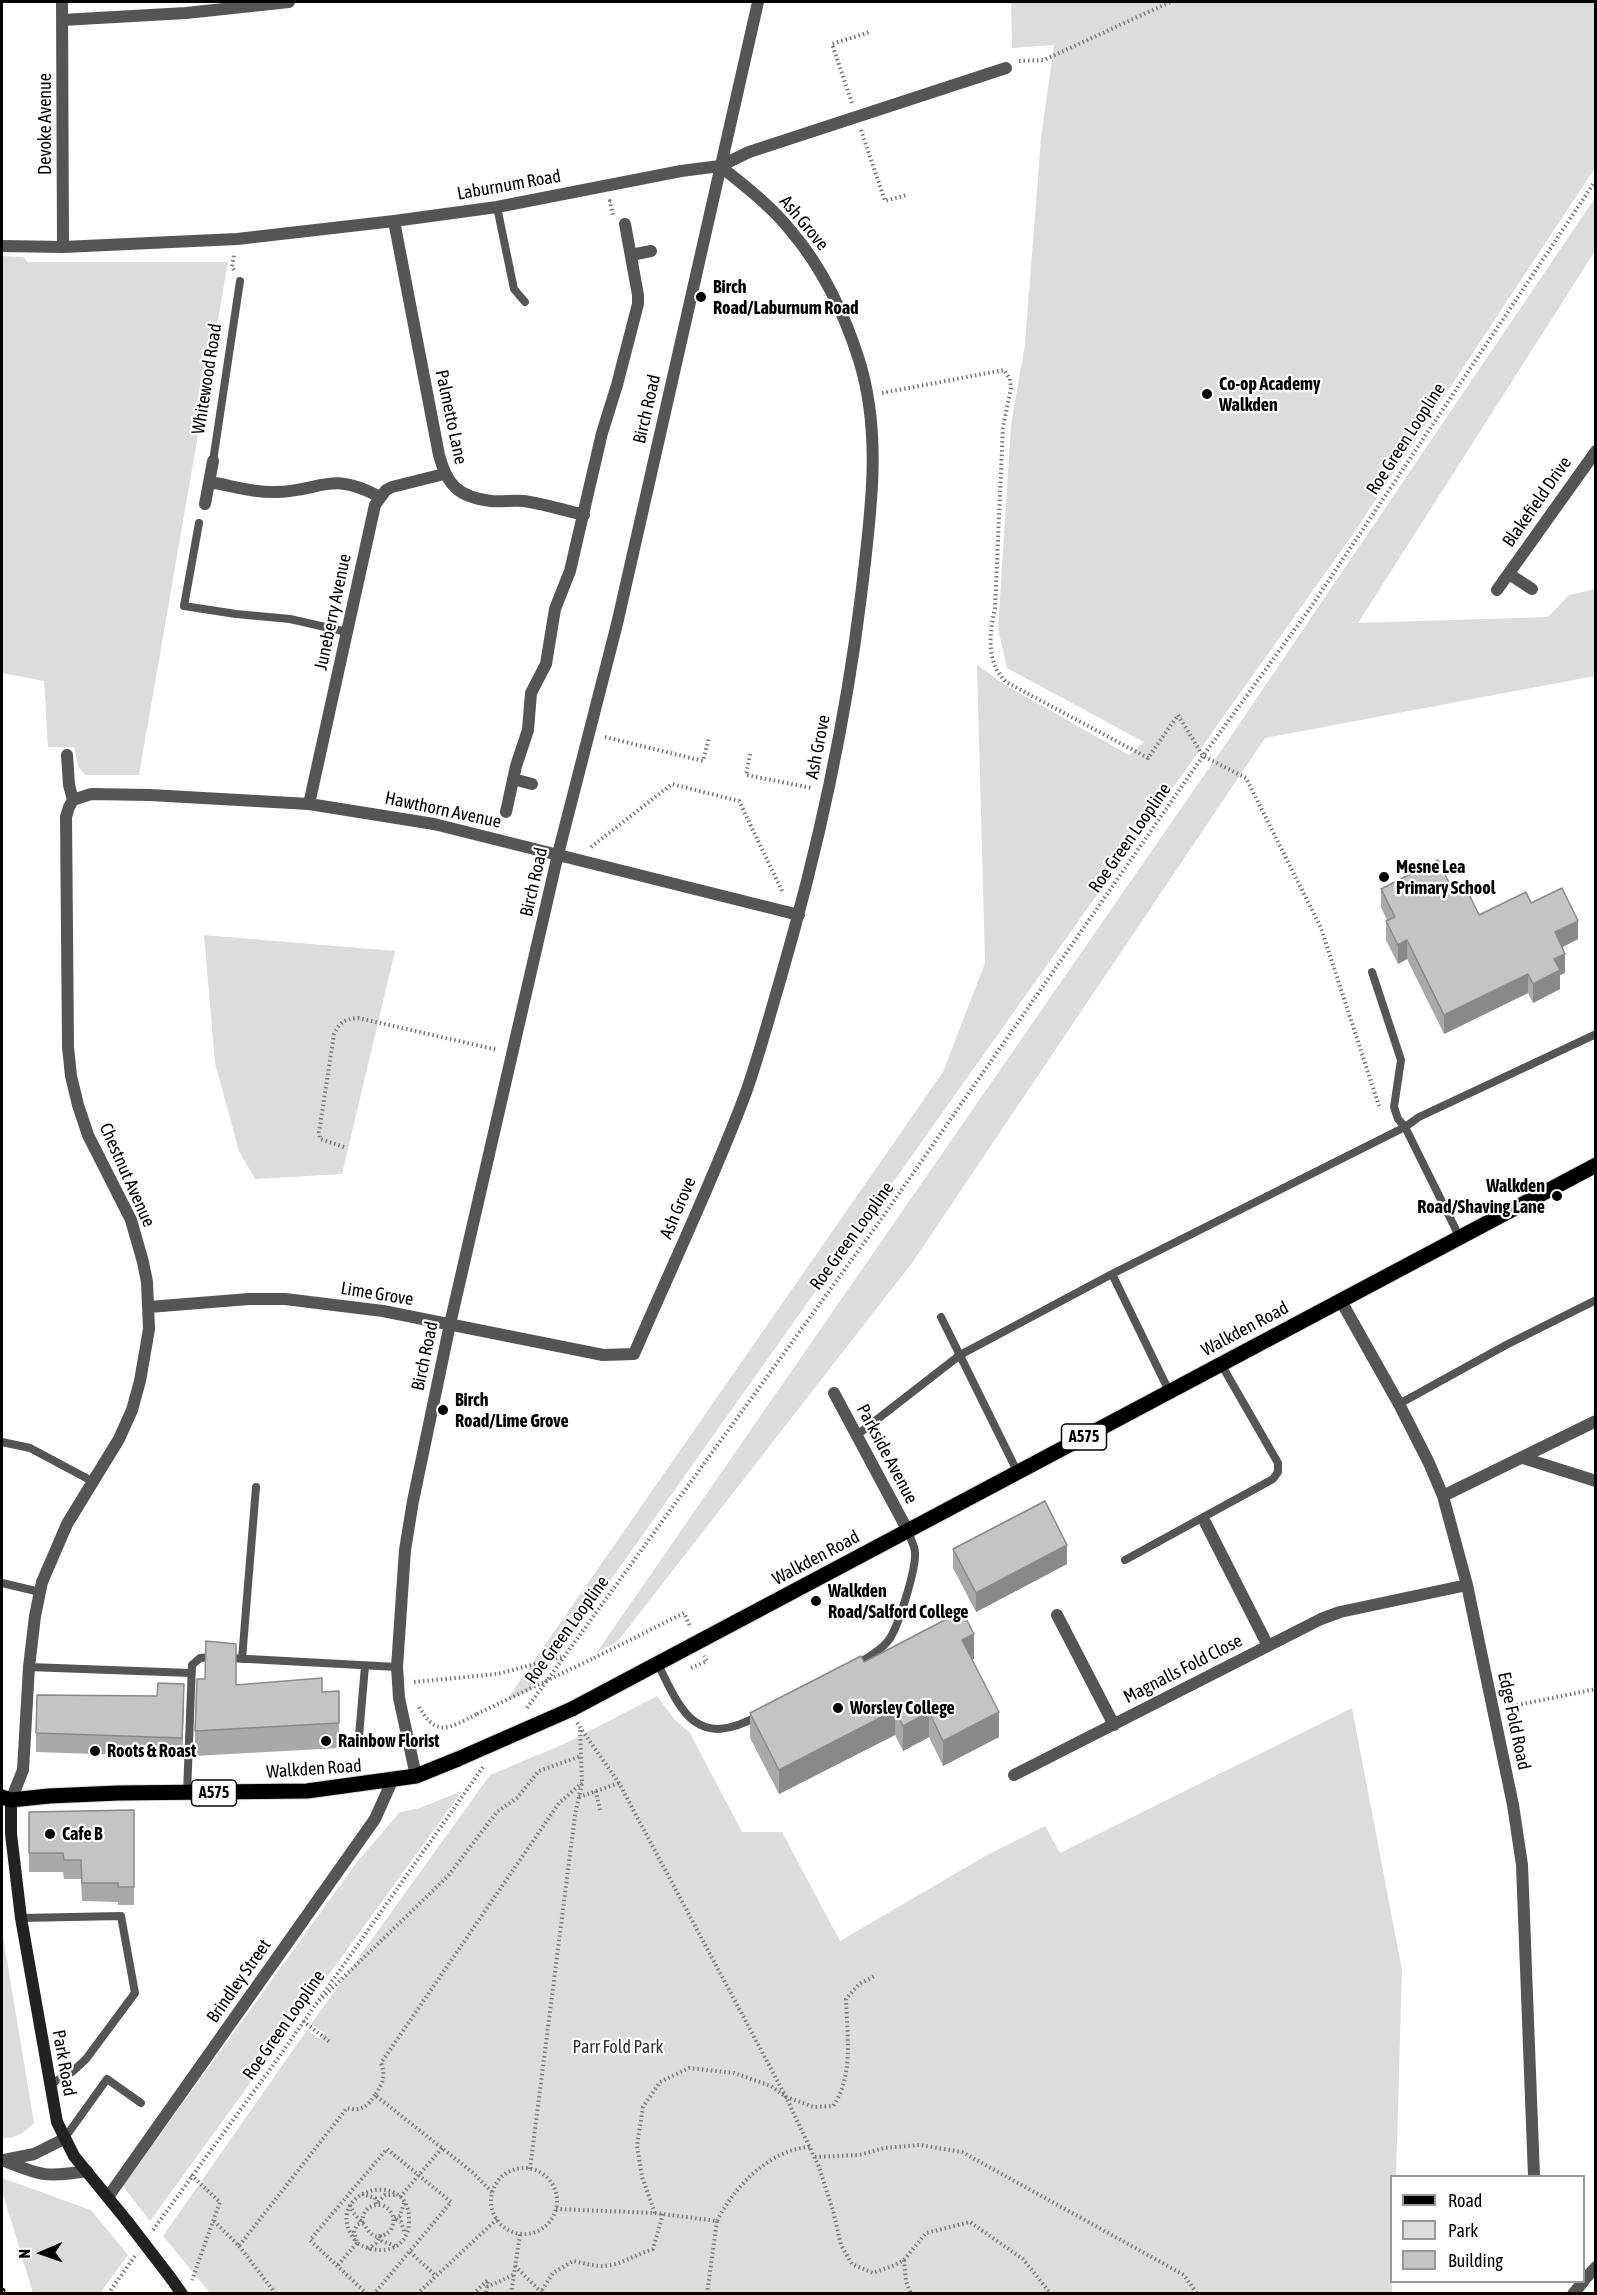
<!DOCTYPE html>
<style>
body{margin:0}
#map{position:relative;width:1597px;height:2295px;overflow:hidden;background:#fff;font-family:"Asap Condensed",sans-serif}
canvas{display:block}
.frame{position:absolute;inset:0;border:3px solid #000;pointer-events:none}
.legend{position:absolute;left:1390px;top:2175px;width:195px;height:108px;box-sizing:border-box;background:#fff;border:2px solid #999;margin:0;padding:8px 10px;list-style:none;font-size:18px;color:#000}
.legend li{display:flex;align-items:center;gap:12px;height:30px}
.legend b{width:30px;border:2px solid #999}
.north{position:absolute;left:12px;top:2223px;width:60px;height:60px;-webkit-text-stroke:4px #fff;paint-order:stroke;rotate:268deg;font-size:16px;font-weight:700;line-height:24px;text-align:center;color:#000}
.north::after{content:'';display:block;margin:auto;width:21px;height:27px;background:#000;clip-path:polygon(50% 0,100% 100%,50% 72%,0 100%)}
</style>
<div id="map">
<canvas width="1597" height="2295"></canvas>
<div class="frame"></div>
<ul class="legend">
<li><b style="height:8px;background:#000"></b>Road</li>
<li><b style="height:16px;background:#dcdcdc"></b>Park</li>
<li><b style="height:16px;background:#c4c4c4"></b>Building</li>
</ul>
<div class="north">N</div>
</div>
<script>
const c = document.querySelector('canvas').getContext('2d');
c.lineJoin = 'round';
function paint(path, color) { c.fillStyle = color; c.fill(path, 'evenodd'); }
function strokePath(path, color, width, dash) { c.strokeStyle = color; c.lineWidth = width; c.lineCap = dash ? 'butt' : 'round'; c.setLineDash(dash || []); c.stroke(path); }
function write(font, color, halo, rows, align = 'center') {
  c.font = font + ' "Asap Condensed",sans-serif'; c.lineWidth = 4.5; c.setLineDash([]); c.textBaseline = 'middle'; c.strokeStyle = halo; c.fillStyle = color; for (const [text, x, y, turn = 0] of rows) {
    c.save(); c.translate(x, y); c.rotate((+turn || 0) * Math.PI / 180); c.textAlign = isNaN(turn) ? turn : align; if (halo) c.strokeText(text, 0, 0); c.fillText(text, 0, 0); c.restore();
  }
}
paint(new Path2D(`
 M1011,2H1595V168L1353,534L534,1688L506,1701L943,1072L985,963L977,665L1005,685L1129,755L1144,742L1007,668L998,629L1011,425L1025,344L1041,138L1054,45L1012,48Z
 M1595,198V251L1358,623L1548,617L1569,595L1595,589V676L1265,738L912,1263L617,1642L597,1652L1225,745Z
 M2,256L24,257L27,262H228L139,775H86L79,768L74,747H48L44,681L2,673Z
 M204,935L395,951L342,1174L255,1179L239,1151L215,1063Z
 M657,1696L674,1719L690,1733L742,1832H782L840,1941L987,1855L1045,1826L1060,1853L1352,1708L1402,1970L1396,2176H1392V2293H210L163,2236L307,2030L320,2039L325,2033L311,2024L490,1775L564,1744Z
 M462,1791L420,1849L150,2221L123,2186L357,1862L400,1812L420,1808Z
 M2,1930L34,2123C24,2133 16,2139 2,2138Z
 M2,2178L91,2210L128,2255L100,2293H33L2,2191Z`), '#dcdcdc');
const primary = new Path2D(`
 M572,1709L1596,1165
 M2,1797L11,1800L49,1796L118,1793L307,1791L416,1776L458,1759`);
strokePath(primary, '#dbdbdb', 17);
strokePath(new Path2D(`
 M1019,61L1044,60L1170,2
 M852,103L832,44L870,32
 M861,130L885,201L907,195
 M611,201H610L613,216
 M234,270L232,267L234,255
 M882,393L1004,370L1010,379L1011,388L1003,427L995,608C989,635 986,662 1006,682L1148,758L1178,715L1203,756L1246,778L1321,928L1379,1106
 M605,737L703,761L709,738
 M750,754L746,775L812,788
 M591,847L672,784L739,801L783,893
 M344,1147L320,1139L319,1132L334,1034C340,1022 345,1019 358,1018L498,1050
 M594,1658L684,1613L691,1628
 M691,1668L707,1661L704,1656
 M414,1682L497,1674L562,1657
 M419,1707C437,1738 449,1728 477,1714
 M1508,1707L1596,1689
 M527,1708L882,1218L1203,756L1311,607L1596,180
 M577,1723L619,1783L786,2097L819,2167L834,2214L841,2245L852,2264L873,2273L895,2265L904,2260L906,2281L911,2294
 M596,1791L600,1810
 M579,1797L619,1783
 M316,2004L448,1876L497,1812L517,1798L539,1771L581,1756
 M303,2021L331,2043
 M815,2157L859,2155L884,2148L920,2145L962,2152L1184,2275L1197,2294
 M491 2201a33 33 0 1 1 66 0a33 33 0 1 1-66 0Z
 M530,2169L575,1815L582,1783L580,1730
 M191,2175L220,2202L192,2280
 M492,2192L472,2172L375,2095C383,2083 386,2077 381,2063L559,1803L582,1783
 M362,2194L375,2198L376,2204L385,2195H395
 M400,2197L442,2148
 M404,2203L400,2216L394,2218L401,2222L405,2234
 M350,2205C353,2213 356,2216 361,2221C370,2231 373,2245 391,2230C396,2219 393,2210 382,2205C370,2204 363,2210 362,2222L357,2225L354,2232L357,2243C378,2256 408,2252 409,2222C412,2164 315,2192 357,2243
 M556,2209L655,2213L717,2221C734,2187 770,2149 810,2147
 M655,2213L642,2177L637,2146L643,2107L660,2082L689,2068L734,2073L771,2086L786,2097L814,2107L833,2106C854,2076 847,2034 846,1999L859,1984L875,1976
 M214,2221L239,2246L347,2108C361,2112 368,2106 375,2095
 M153,2230L276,2061L483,1767
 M239,2246L276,2294
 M368,2249L376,2243L380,2236L382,2241L395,2246
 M410,2252L436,2276
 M904,2260L926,2233L970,2222L1023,2259L1051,2294
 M338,2265L357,2243
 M515,2266L543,2294
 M487,2287L513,2275
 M542,2290L553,2273L573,2261C583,2263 593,2266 602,2266C620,2266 636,2254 653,2249L663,2214
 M108,2294L135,2256
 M367,2294L310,2240L387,2149L451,2202L374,2294
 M417,2294L497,2219
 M473,2294L488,2280L486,2294
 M511,2294L520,2234
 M707,2294L717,2221`), '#777', 4, [1.5, 3]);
strokePath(new Path2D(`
 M497,207L514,289L525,302
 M213,461L240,281
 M199,523L184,606L236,614L290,619L347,632
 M1372,972L1401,1060L1394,1107L1398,1119L1405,1127L1459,1236
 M1112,1274L1169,1391
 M941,1317L1018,1473
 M1399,1404L1506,1345L1596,1300
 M857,1435L960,1355L1112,1274L1405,1127L1419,1117L1596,1034
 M2,1442L30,1448L92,1481
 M1125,1560L1273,1479L1278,1472V1463L1221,1364
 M2,1583L40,1592
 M242,1659L256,1487
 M658,1664C682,1714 697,1749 758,1716
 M855,1665C866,1659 880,1651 888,1641C898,1629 916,1569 915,1553C915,1546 910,1538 908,1531
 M29,1667L191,1673
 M359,1736L365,1666
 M187,1793L192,1665L200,1658L211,1657L397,1667
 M21,1918L121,1916L135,1993L86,2059L72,2072L49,2085
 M64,2139L107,2079L141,2103`), '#555', 8);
strokePath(new Path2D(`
 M62,2L63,247
 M62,20L186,13L289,2
 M394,221L439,455C447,485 458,497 491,501C501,502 513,500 524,501C544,504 564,510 584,515
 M2,246L63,247L237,239L394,221L497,207L681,171L720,166L749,152L1006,68
 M631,255L651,251
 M209,482C230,485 253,493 275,492C323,491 330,470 380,497
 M205,504L213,461
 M1509,574L1532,589
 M1497,590L1596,451
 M513,779L532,784
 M73,800L91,794L150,795L309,804L434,824L799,915
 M309,804L375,505L386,490L392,487L444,474
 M506,812L516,766L528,730L531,693L546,664L555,609L570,571L602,433L617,385L638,304V295L625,224
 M1341,1301L1399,1404L1429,1463L1443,1496L1467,1585L1513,1805L1522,1865L1534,2176
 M149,1307L249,1299H285L383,1311L603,1355L634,1354C671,1268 712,1183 745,1095C758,1059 768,1021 779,984C816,857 845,728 861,596C870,519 883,436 859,360C845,315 822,267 791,231C771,206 745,186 720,166
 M834,1393L908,1531
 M1523,1458L1596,1481
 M1443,1496L1596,1421
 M1205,1522L1268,1646
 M1057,1615L1114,1725
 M1014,1775L1321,1619L1340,1612L1467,1585
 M416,1776L399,1698L397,1667L405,1550L413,1501L450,1324L558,854L617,624L758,2
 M11,1800L23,1770L29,1667L35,1616L42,1582L67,1524L119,1439L132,1410L140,1381L149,1329L147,1282L143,1262L131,1220L88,1135L78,1105L71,1076L68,1047L66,817L69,807L73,800L69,785L67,755
 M2,2160C41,2175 44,2178 87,2171
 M4,2160L34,2154L64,2139
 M108,2197L375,1819L392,1781
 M1584,2280L1596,2267
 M1573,2294L1583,2282`), '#555', 12);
strokePath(new Path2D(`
 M11,1800V1834L21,1918L57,2122L74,2156L127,2221
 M170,2277L182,2294`), '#222', 12);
strokePath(primary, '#000', 15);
const rail = new Path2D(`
 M2,2291V2294`);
strokePath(rail, '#000', 7);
strokePath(rail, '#fff', 4.5, [14]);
const primaryBridge = new Path2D(`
 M458,1759L572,1709`);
strokePath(primaryBridge, '#dbdbdb', 17, []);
strokePath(new Path2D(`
 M477,1714L594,1658`), '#777', 4, [1.5, 3]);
strokePath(new Path2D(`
 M127,2221L170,2277`), '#222', 12);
strokePath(primaryBridge, '#000', 15);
paint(new Path2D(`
 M1381,889H1452L1479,915L1531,903L1578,939L1562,947L1565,973L1560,975V989L1533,1003L1528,993L1444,1034L1407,959L1398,964L1386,940V921L1387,920L1381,907Z
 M953,1549L1067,1564L976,1612L953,1568Z
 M974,1659L972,1660L999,1737L943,1766L929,1737L903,1751L895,1735L779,1794L750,1738V1713L864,1662Z
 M236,1685L322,1692L339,1691V1748L195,1756V1731Z
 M157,1696L184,1703L182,1757L36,1752V1733Z
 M134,1810V1905H118V1902L82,1901L81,1879H64L63,1872H29V1812Z`), '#a9a9a9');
paint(new Path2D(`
 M1578,921V939L1555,951V932Z
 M1407,940V959L1398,964V945Z
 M1565,954V973L1560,975V989L1533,1003V984L1554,959Z
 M1528,974V993L1444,1034V1015Z
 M1067,1545V1564L976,1612V1593Z
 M974,1634V1659L962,1665V1640Z
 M184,1684V1703L182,1757V1738Z
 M895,1710V1735L779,1794V1770Z
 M929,1712V1737L903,1751V1726Z
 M999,1712V1737L943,1766V1741Z`), '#898989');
const building = new Path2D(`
 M1438,860L1452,889L1464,884L1479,915L1526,892L1531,903L1562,888L1578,921L1555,932L1565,954L1554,959L1560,970L1533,984L1528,974L1444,1015L1407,940L1398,945L1386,921L1395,917L1381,889Z
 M1045,1501L1067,1545L976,1593L953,1549Z
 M962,1611L974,1634L962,1640L999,1712L943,1741L929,1712L903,1726L895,1710L779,1770L750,1713L861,1656L864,1662Z
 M206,1641L236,1644V1685L322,1678V1692L339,1691V1723L195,1731L197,1679H205Z
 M158,1683L184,1684L182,1738L36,1733L37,1695L157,1696Z
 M134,1810V1887H118V1883H82L81,1860H64L63,1853H29V1812Z`);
paint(building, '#c4c4c4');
strokePath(building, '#898989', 1.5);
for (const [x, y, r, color] of [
 [701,297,6,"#000"],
 [1207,394,6,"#000"],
 [1384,877,6,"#000"],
 [1557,1196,6,"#000"],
 [443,1410,6,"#000"],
 [816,1601,6,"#000"],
 [838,1708,6,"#000"],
 [326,1741,6,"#000"],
 [95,1751,6,"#000"],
 [50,1834,6,"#000"]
]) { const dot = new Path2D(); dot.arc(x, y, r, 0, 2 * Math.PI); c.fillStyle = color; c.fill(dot); strokePath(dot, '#fff', 2); }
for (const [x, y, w] of [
 [1084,1437,45],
 [214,1793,45]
]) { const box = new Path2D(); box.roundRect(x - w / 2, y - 13, w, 26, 4.5); c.fillStyle = '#fff'; c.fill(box); strokePath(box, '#000', 1.5); }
write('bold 16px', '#000', null, [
 ["A575",1084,1437],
 ["A575",214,1793]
]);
write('18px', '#000', '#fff', [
 ["Devoke Avenue",45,124,-90],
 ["Laburnum Road",509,185,-10],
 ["Ash Grove",804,223,50],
 ["Whitewood Road",207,379,-81],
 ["Birch Road",647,409,-77],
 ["Palmetto Lane",451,417,78],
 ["Roe Green Loopline",1406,439,-57],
 ["Blakefield Drive",1537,502,-55],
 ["Juneberry Avenue",333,612,-78],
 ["Ash Grove",818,747,-79],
 ["Hawthorn Avenue",443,810,12],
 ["Roe Green Loopline",1130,838,-55],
 ["Birch Road",534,882,-77],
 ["Chestnut Avenue",127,1175,66],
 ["Ash Grove",678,1208,-67],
 ["Roe Green Loopline",852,1236,-54],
 ["Lime Grove",377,1294,9],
 ["Walkden Road",1245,1329,-28],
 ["Birch Road",425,1356,-78],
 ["Parkside Avenue",887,1454,62],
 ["Walkden Road",816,1558,-28],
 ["Roe Green Loopline",567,1630,-54],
 ["Magnalls Fold Close",1183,1669,-27],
 ["Edge Fold Road",1514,1721,78],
 ["Walkden Road",314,1769,-4],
 ["Brindley Street",239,1981,-55],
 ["Roe Green Loopline",284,2025,-55],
 ["Park Road",64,2063,80]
]);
write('bold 18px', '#000', '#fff', [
 ["Birch",713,287],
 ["Road/Laburnum Road",713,308],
 ["Co-op Academy",1219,384],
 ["Walkden",1219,405],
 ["Mesne Lea",1396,867],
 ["Primary School",1396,888],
 ["Walkden",1545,1186,"right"],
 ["Road/Shaving Lane",1545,1207,"right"],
 ["Birch",455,1400],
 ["Road/Lime Grove",455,1421],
 ["Walkden",828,1591],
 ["Road/Salford College",828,1612],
 ["Worsley College",850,1708],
 ["Rainbow Florist",338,1741],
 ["Roots & Roast",107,1751],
 ["Cafe B",62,1834]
], 'left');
write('18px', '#333', '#fff', [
 ["Parr Fold Park",618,2047]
]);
</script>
